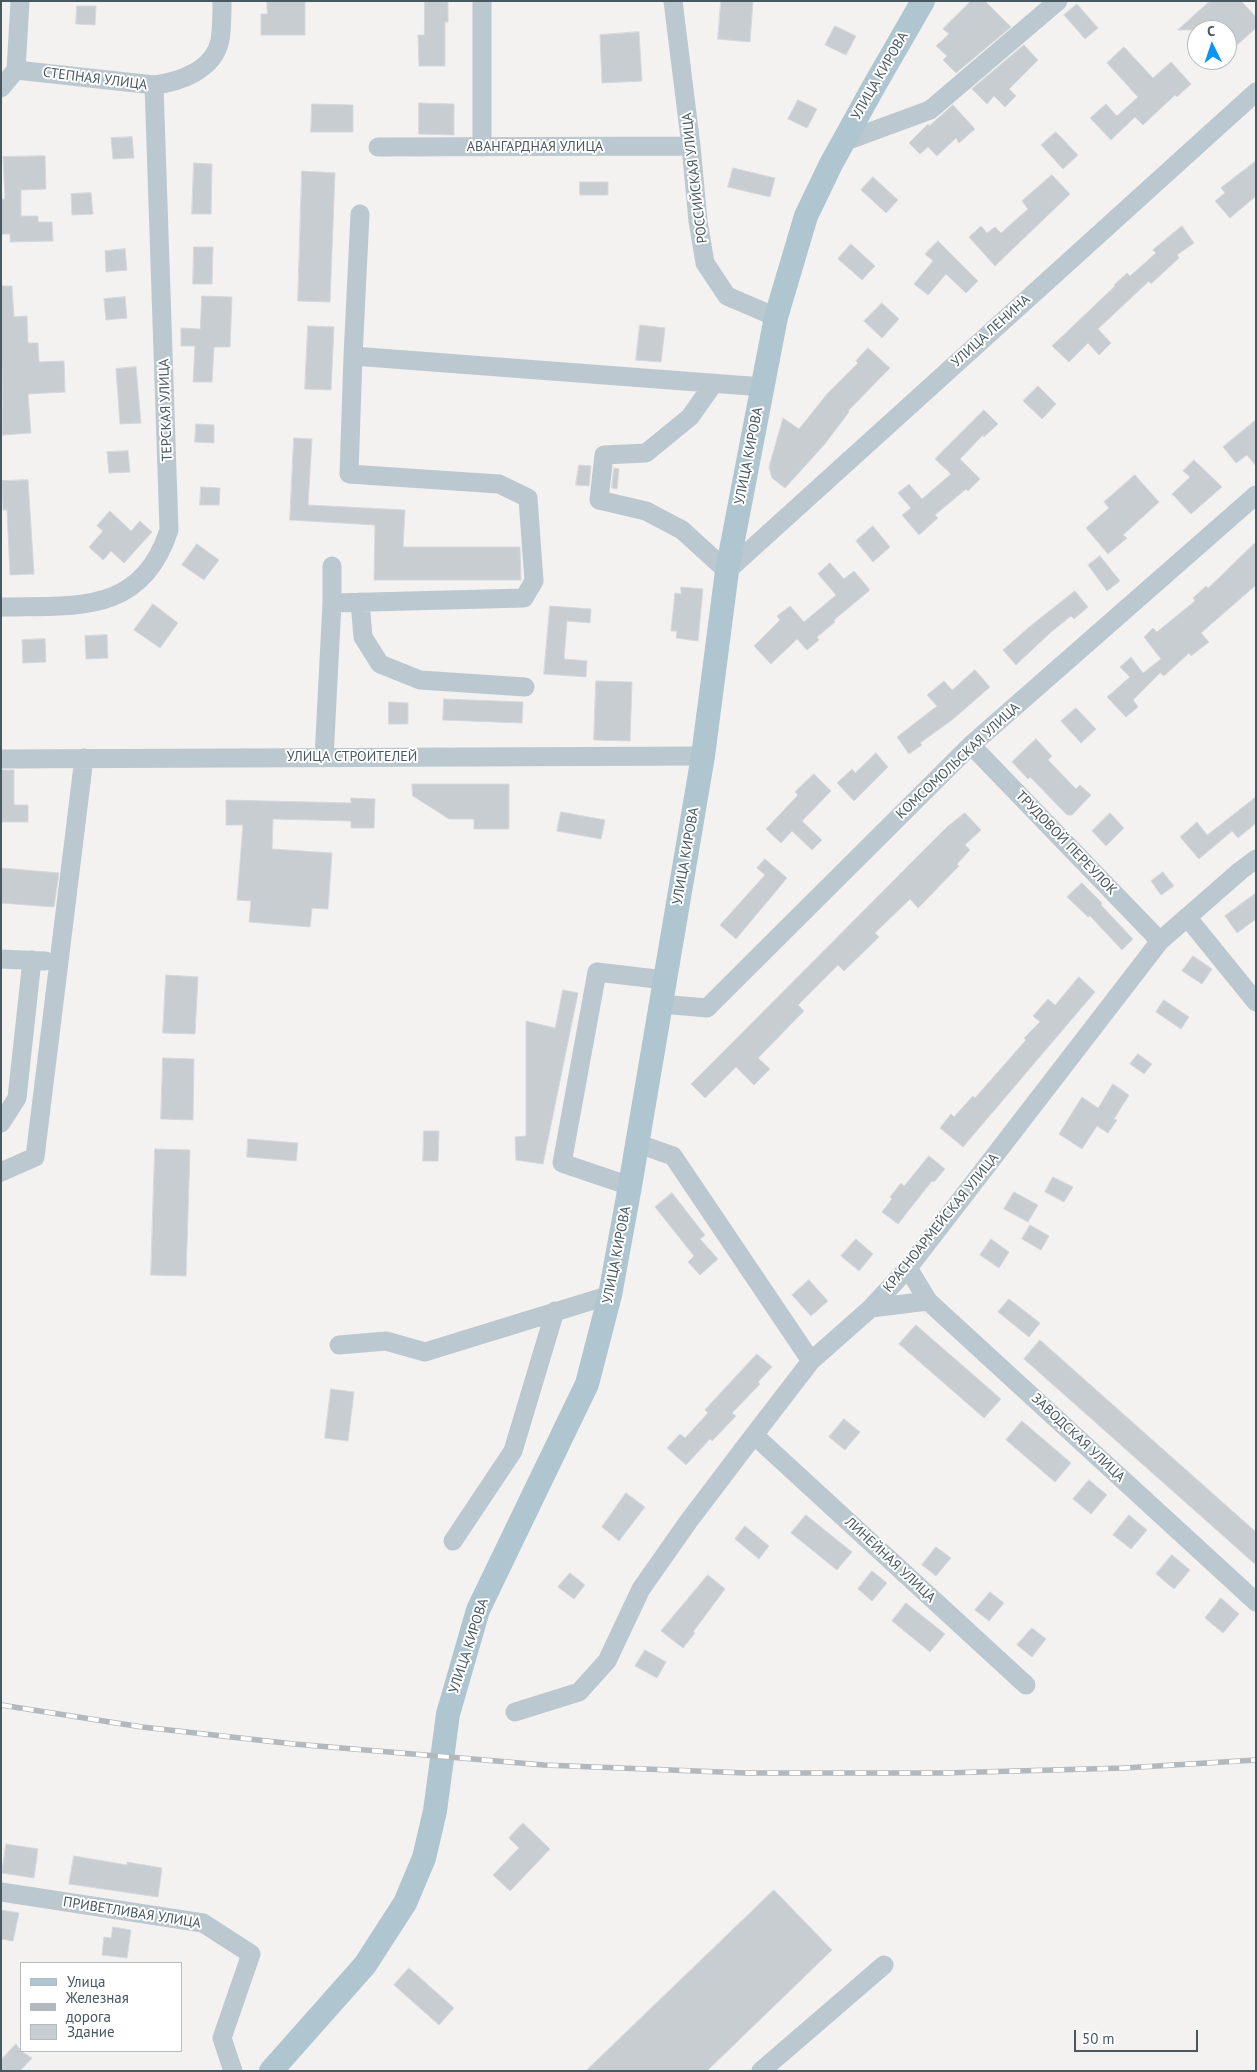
<!DOCTYPE html>
<meta charset="utf-8">
<style>
body{margin:0}
#map{position:relative;width:1257px;height:2072px;overflow:hidden;background:#f4f1f1;font-family:"PT Sans",sans-serif}
canvas{display:block}
.frame{position:absolute;inset:0;border:2px solid #475860;pointer-events:none}
.legend{position:absolute;left:20px;top:1962px;width:162px;height:90px;box-sizing:border-box;background:#fff;border:1px solid #b5bcbf;margin:0;padding:6px 9px;list-style:none;font-size:15px;color:#475860}
.legend li{display:flex;align-items:center;gap:10px;height:25px}
.legend b{width:25px;border:1px solid #b5bcbf}
.north{position:absolute;left:1187px;top:20px;width:50px;height:50px;box-sizing:border-box;background:#fff;border:1px solid #b5bcbf;border-radius:50%;rotate:356deg;font-size:14px;font-weight:700;line-height:20px;text-align:center;color:#475860}
.north::after{content:'';display:block;margin:auto;width:18px;height:22px;background:#0c95f3;clip-path:polygon(50% 0,100% 100%,50% 72%,0 100%)}
.scale{position:absolute;left:1074px;top:2030px;width:124px;height:22px;box-sizing:border-box;border:2px solid #475860;border-top:0;padding-left:6px;font-size:15px;line-height:18px;white-space:nowrap;color:#475860;-webkit-text-stroke:4px #fff;paint-order:stroke}
</style>
<div id="map">
<canvas width="1257" height="2072"></canvas>
<div class="frame"></div>
<ul class="legend">
<li><b style="height:6px;background:#afc6d1"></b>Улица</li>
<li><b style="height:6px;background:#b3b8bc"></b>Железная дорога</li>
<li><b style="height:14px;background:#c8cdd1"></b>Здание</li>
</ul>
<div class="north">С</div>
<div class="scale">50 m</div>
</div>
<script>
const c = document.querySelector('canvas').getContext('2d');
c.lineJoin = 'round';
function paint(path, color) { c.fillStyle = color; c.fill(path, 'evenodd'); }
function strokePath(path, color, width, dash) { c.strokeStyle = color; c.lineWidth = width; c.lineCap = dash ? 'butt' : 'round'; c.setLineDash(dash || []); c.stroke(path); }
function write(font, color, halo, rows, align = 'center') {
  c.font = font + ' "PT Sans",sans-serif'; c.lineWidth = 4; c.setLineDash([]); c.textBaseline = 'middle'; c.strokeStyle = halo; c.fillStyle = color; for (const [text, x, y, turn = 0] of rows) {
    c.save(); c.translate(x, y); c.rotate((+turn || 0) * Math.PI / 180); c.textAlign = isNaN(turn) ? turn : align; if (halo) c.strokeText(text, 0, 0); c.fillText(text, 0, 0); c.restore();
  }
}
const building = new Path2D(`
 M267,1H305V35H261V14H267Z
 M425,1H448V22H445V66H419L418,35H424Z
 M721,1H753L750,42L718,39Z
 M971,1H985L1011,27L956,73L943,60L947,56L936,46L949,34L943,29Z
 M1210,1H1241L1256,17V28L1227,54V30H1178Z
 M1077,4L1098,28L1085,39L1064,15Z
 M77,6H96L95,25L76,24Z
 M835,26L856,36L846,55L825,45Z
 M639,32L642,81L602,83L600,35Z
 M1024,45L1038,60L1009,89L1016,96L1005,107L994,96L987,104L972,89Z
 M1124,47L1153,78L1171,62L1191,84L1177,97L1175,95L1143,125L1135,117L1111,140L1090,118L1106,104L1117,116L1138,97L1107,63Z
 M798,100L817,109L807,128L788,119Z
 M419,103L454,104V135L419,134Z
 M312,104L353,105V132H311Z
 M953,105L975,129L959,143L956,138L937,156L928,147L920,154L909,143L928,124L929,126Z
 M1056,132L1078,155L1063,169L1041,145Z
 M132,137L134,158L113,159L111,138Z
 M45,156L46,189L21,190V216H38V222H52L53,241L10,242V234H1V199H5L3,157Z
 M1256,161V196L1230,218L1215,201L1225,193L1221,188Z
 M194,163L212,164L211,214H192Z
 M733,168L775,178L770,197L728,187Z
 M302,171L335,173L330,302L298,301Z
 M1052,175L1070,194L995,266L969,237L981,226L987,233L995,227L1001,233L1028,209L1022,201Z
 M873,177L898,200L886,213L861,190Z
 M580,182H608V195H580Z
 M91,193L93,214L72,215L71,194Z
 M1182,226L1194,243L1177,255L1179,258L1151,284L1149,281L1098,329L1111,343L1099,355L1088,343L1069,362L1052,346L1115,286L1114,285L1127,273L1130,276L1156,253L1153,250Z
 M938,241L978,281L966,293L946,274L928,295L914,284L933,261L925,254Z
 M851,244L875,266L862,280L838,259Z
 M194,247H213L212,284H193Z
 M125,249L127,270L106,272L105,251Z
 M1,286H12L14,317L27,316L28,343H38L39,362L64,361L65,392L28,394L31,433L3,435Z
 M202,296L232,297L230,347H214L212,382H193L195,346H181V328L200,329Z
 M125,297L127,318L106,320L104,299Z
 M882,303L899,319L882,338L864,321Z
 M640,325L665,328L661,362L636,360Z
 M308,326L334,327L331,390L305,389Z
 M868,348L890,368L848,411L849,412L824,445L785,488L772,478L769,467L783,418L799,429L827,394L858,363L856,361Z
 M136,367L141,423L120,424L116,369Z
 M1038,386L1056,404L1042,419L1023,401Z
 M984,410L998,424L984,437L983,435L960,459L980,479L968,491L966,489L935,515L938,518L919,535L902,515L911,508L898,493L909,484L922,499L951,474L935,459Z
 M1256,420V466L1247,455L1236,463L1223,447Z
 M196,424L214,425V443L195,442Z
 M294,438L312,439L308,505L405,510L403,547H520L521,580H374L375,525L290,520Z
 M128,451L130,472L109,473L107,452Z
 M1194,460L1222,487L1191,514L1172,494L1190,477L1183,471Z
 M579,465L591,466L589,486L576,485Z
 M614,468L619,469L617,489L612,488Z
 M1135,475L1159,502L1123,535L1127,538L1108,554L1086,528L1109,508L1104,502Z
 M28,480L34,574L10,575L7,510H3L2,481Z
 M201,487L220,488L219,505H200Z
 M110,511L131,531L140,521L152,532L124,563L111,551L103,560L89,547L103,531L97,526Z
 M873,526L890,547L873,562L856,541Z
 M1256,542V585L1201,633L1209,642L1191,656L1189,653L1164,676L1160,673L1133,700L1138,707L1126,717L1107,697L1130,677L1120,667L1131,657L1143,673L1161,659L1144,637L1153,628L1157,632L1195,601L1193,598L1206,586L1208,588Z
 M197,544L219,560L204,580L182,565Z
 M1100,556L1120,581L1107,591L1088,565Z
 M830,563L844,579L854,571L870,590L834,620L835,622L817,637L819,640L807,650L797,639L771,664L754,646L780,620L777,616L790,606L804,622L836,595L818,574Z
 M681,587L703,589L698,641L676,638L677,631H671L675,593L681,594Z
 M1075,591L1088,607L1074,619L1071,616L1050,633L1016,665L1003,650L1028,628Z
 M153,604L178,623L160,648L134,630Z
 M550,606L591,609L590,623L567,621L564,659L587,661L586,677L544,674Z
 M107,635L108,658L86,659L85,636Z
 M45,639L46,662L23,663L22,640Z
 M975,670L990,687L952,720L920,743L922,745L909,754L897,737L937,706L927,695L944,681L952,690Z
 M596,681L632,682L630,741L594,740Z
 M444,699L523,702L522,723L443,720Z
 M389,702L408,703V724H389Z
 M1076,708L1096,729L1081,743L1061,721Z
 M1036,739L1052,756L1048,760L1076,789L1080,785L1091,795L1072,815H1067L1030,777L1028,779L1012,762Z
 M876,753L888,767L854,801L837,783L852,769L855,773Z
 M1,770H14V805H28V822H1Z
 M814,774L831,791L802,821L822,840L812,850L792,831L781,843L766,829L798,795L795,792Z
 M412,784H509V829H474V819H449L413,796Z
 M1256,797V823L1238,838L1232,831L1199,859L1180,837L1197,822L1207,835Z
 M351,798L375,799L374,828H351V821L273,819L272,849L332,853L328,909L312,908L310,927L249,922L251,901L237,900L243,825H226V800L351,803Z
 M561,812L605,820L601,839L557,831Z
 M965,813L981,830L965,845L970,850L957,864L959,866L918,908L910,899L875,933L879,937L844,971L838,965L798,1005L804,1011L758,1058L770,1069L754,1085L736,1067L705,1098L691,1084L947,827Z
 M1110,813L1124,828L1106,846L1092,831Z
 M765,859L787,878L736,939L720,925L765,875L757,868Z
 M1,868L59,873L54,907L1,903Z
 M1163,872L1174,886L1161,895L1151,881Z
 M1082,883L1102,903L1101,905L1133,939L1122,950L1090,916L1088,917L1067,897Z
 M1256,893V919L1237,933L1225,916Z
 M1193,956L1212,969L1202,984L1182,971Z
 M166,975L198,977L195,1034L163,1033Z
 M1079,977L1095,992L963,1147L940,1128L951,1114L954,1117L973,1096L975,1098L1026,1040L1024,1038L1040,1022L1033,1016L1048,999L1055,1005Z
 M563,990L578,993L543,1164L516,1160L515,1137L526,1136V1021L555,1028Z
 M1164,1000L1189,1017L1181,1029L1156,1012Z
 M1138,1054L1152,1064L1144,1074L1130,1064Z
 M163,1058L194,1059L193,1120L161,1119Z
 M1113,1084L1129,1095L1114,1119L1117,1120L1108,1133L1097,1126L1082,1149L1059,1134L1082,1097L1098,1108Z
 M424,1131H439L438,1161H423Z
 M248,1139L298,1143L296,1161L247,1157Z
 M155,1149L190,1150L186,1276L151,1275Z
 M929,1156L945,1169L934,1182L932,1181L898,1224L882,1212L892,1199L890,1197L901,1183L904,1186Z
 M1053,1177L1073,1187L1064,1202L1045,1192Z
 M1014,1192L1038,1205L1028,1222L1004,1209Z
 M672,1193L705,1235L700,1239L718,1259L700,1275L688,1262L694,1256L655,1207Z
 M1030,1225L1049,1236L1041,1250L1022,1239Z
 M856,1239L873,1254L859,1271L841,1256Z
 M991,1239L1009,1252L999,1268L980,1255Z
 M809,1280L828,1301L811,1316L792,1295Z
 M1009,1299L1040,1323L1029,1337L998,1312Z
 M916,1325L1001,1399L984,1418L899,1344Z
 M1040,1340L1256,1532V1565L1024,1359Z
 M757,1354L772,1367L758,1382L760,1384L732,1413L736,1416L712,1441L710,1439L686,1465L667,1448L680,1434L685,1438L708,1413L705,1410Z
 M331,1389L354,1392L348,1441L325,1438Z
 M844,1419L860,1432L845,1450L829,1437Z
 M1022,1421L1071,1463L1055,1482L1006,1440Z
 M1089,1480L1107,1495L1091,1514L1073,1499Z
 M626,1493L645,1507L619,1541L602,1527Z
 M806,1515L852,1552L837,1570L791,1533Z
 M1129,1515L1147,1530L1131,1549L1113,1535Z
 M745,1526L769,1546L759,1559L735,1539Z
 M936,1547L951,1558L936,1576L922,1565Z
 M1172,1555L1190,1570L1174,1589L1156,1574Z
 M872,1571L887,1583L872,1601L858,1589Z
 M570,1573L585,1585L574,1599L558,1587Z
 M708,1575L725,1589L693,1632L695,1633L683,1648L661,1631Z
 M990,1592L1004,1603L989,1621L975,1610Z
 M1221,1598L1239,1614L1223,1633L1205,1618Z
 M906,1603L945,1634L930,1652L892,1621Z
 M1032,1628L1046,1639L1032,1657L1017,1645Z
 M645,1650L666,1662L657,1678L635,1666Z
 M523,1823L550,1849L510,1891L493,1875L519,1848L509,1838Z
 M6,1844L38,1849L34,1878L2,1873Z
 M74,1856L127,1865V1862L162,1868L158,1897L69,1884Z
 M774,1890L832,1950L707,2071H586Z
 M1,1910L19,1913L13,1941L1,1939Z
 M113,1927L131,1930L127,1958L102,1955L104,1937L111,1938Z
 M409,1968L454,2008L439,2025L394,1985Z
 M16,2044L21,2051L32,2058L20,2071H1V2060Z`);
paint(building, '#c8cdd1');
strokePath(building, '#d5d8dd', 1);
strokePath(new Path2D(`
 M673,1L691,146L698,221L705,263L727,296L776,317
 M16,70L20,1
 M1,88L16,70L154,85C180,82 214,70 220,40C222,28 222,14 222,1
 M843,142L930,110L1058,1
 M378,147L691,146
 M482,147V1
 M360,214L353,356L763,387
 M714,383L690,417L646,453L604,455L599,500L646,511L682,530L727,571L1256,92
 M332,566V603L524,598L534,581L528,498L499,484L349,474L353,356
 M360,602L363,637L380,664L420,680L525,687
 M1,607C75,605 141,616 169,530L154,85
 M971,745L1160,941
 M324,758L332,603
 M1,759L703,756
 M1187,917L1256,1002
 M1,959L45,961
 M661,1004L707,1008L971,745L1256,495
 M1,1123L17,1098L32,960
 M636,1143L673,1156L811,1361
 M1,1172L35,1157L84,758
 M630,1186L562,1163L597,972L665,980
 M908,1268L928,1301L1256,1602
 M871,1308L928,1301
 M339,1345L386,1341L425,1352L610,1295
 M754,1435L1026,1685
 M453,1541L513,1451L555,1311
 M515,1712L579,1692L607,1661L641,1589L688,1522L754,1435L811,1361L871,1308L908,1268L1160,941L1240,871L1256,859
 M1,1892L203,1923L251,1954L222,2038L233,2071
 M761,2071L884,1965`), '#bbc8cf', 19);
strokePath(new Path2D(`
 M271,2071L365,1965L405,1903L424,1858L435,1811L448,1714L478,1610L587,1384L610,1295L630,1186L703,756L727,571L776,317L806,216L831,164L874,86L923,1`), '#afc6d1', 24);
const rail = new Path2D(`
 M1,1705L142,1727L294,1744L544,1765L746,1773H944L1124,1768L1256,1760`);
strokePath(rail, '#b3b8bc', 5.5);
strokePath(rail, '#fff', 4, [11]);
write('14px', '#475860', '#fff', [
 ["УЛИЦА КИРОВА",880,76,-60],
 ["СТЕПНАЯ УЛИЦА",95,79,7],
 ["АВАНГАРДНАЯ УЛИЦА",535,147],
 ["РОССИЙСКАЯ УЛИЦА",695,178,-97],
 ["УЛИЦА ЛЕНИНА",991,331,-42],
 ["ТЕРСКАЯ УЛИЦА",166,410,-92],
 ["УЛИЦА КИРОВА",749,456,-79],
 ["УЛИЦА СТРОИТЕЛЕЙ",352,757],
 ["КОМСОМОЛЬСКАЯ УЛИЦА",958,761,-43],
 ["ТРУДОВОЙ ПЕРЕУЛОК",1066,843,46],
 ["УЛИЦА КИРОВА",686,856,-80],
 ["КРАСНОАРМЕЙСКАЯ УЛИЦА",941,1223,-51],
 ["УЛИЦА КИРОВА",617,1255,-79],
 ["ЗАВОДСКАЯ УЛИЦА",1078,1438,43],
 ["ЛИНЕЙНАЯ УЛИЦА",890,1560,43],
 ["УЛИЦА КИРОВА",469,1646,-72],
 ["ПРИВЕТЛИВАЯ УЛИЦА",132,1913,9]
]);
</script>
